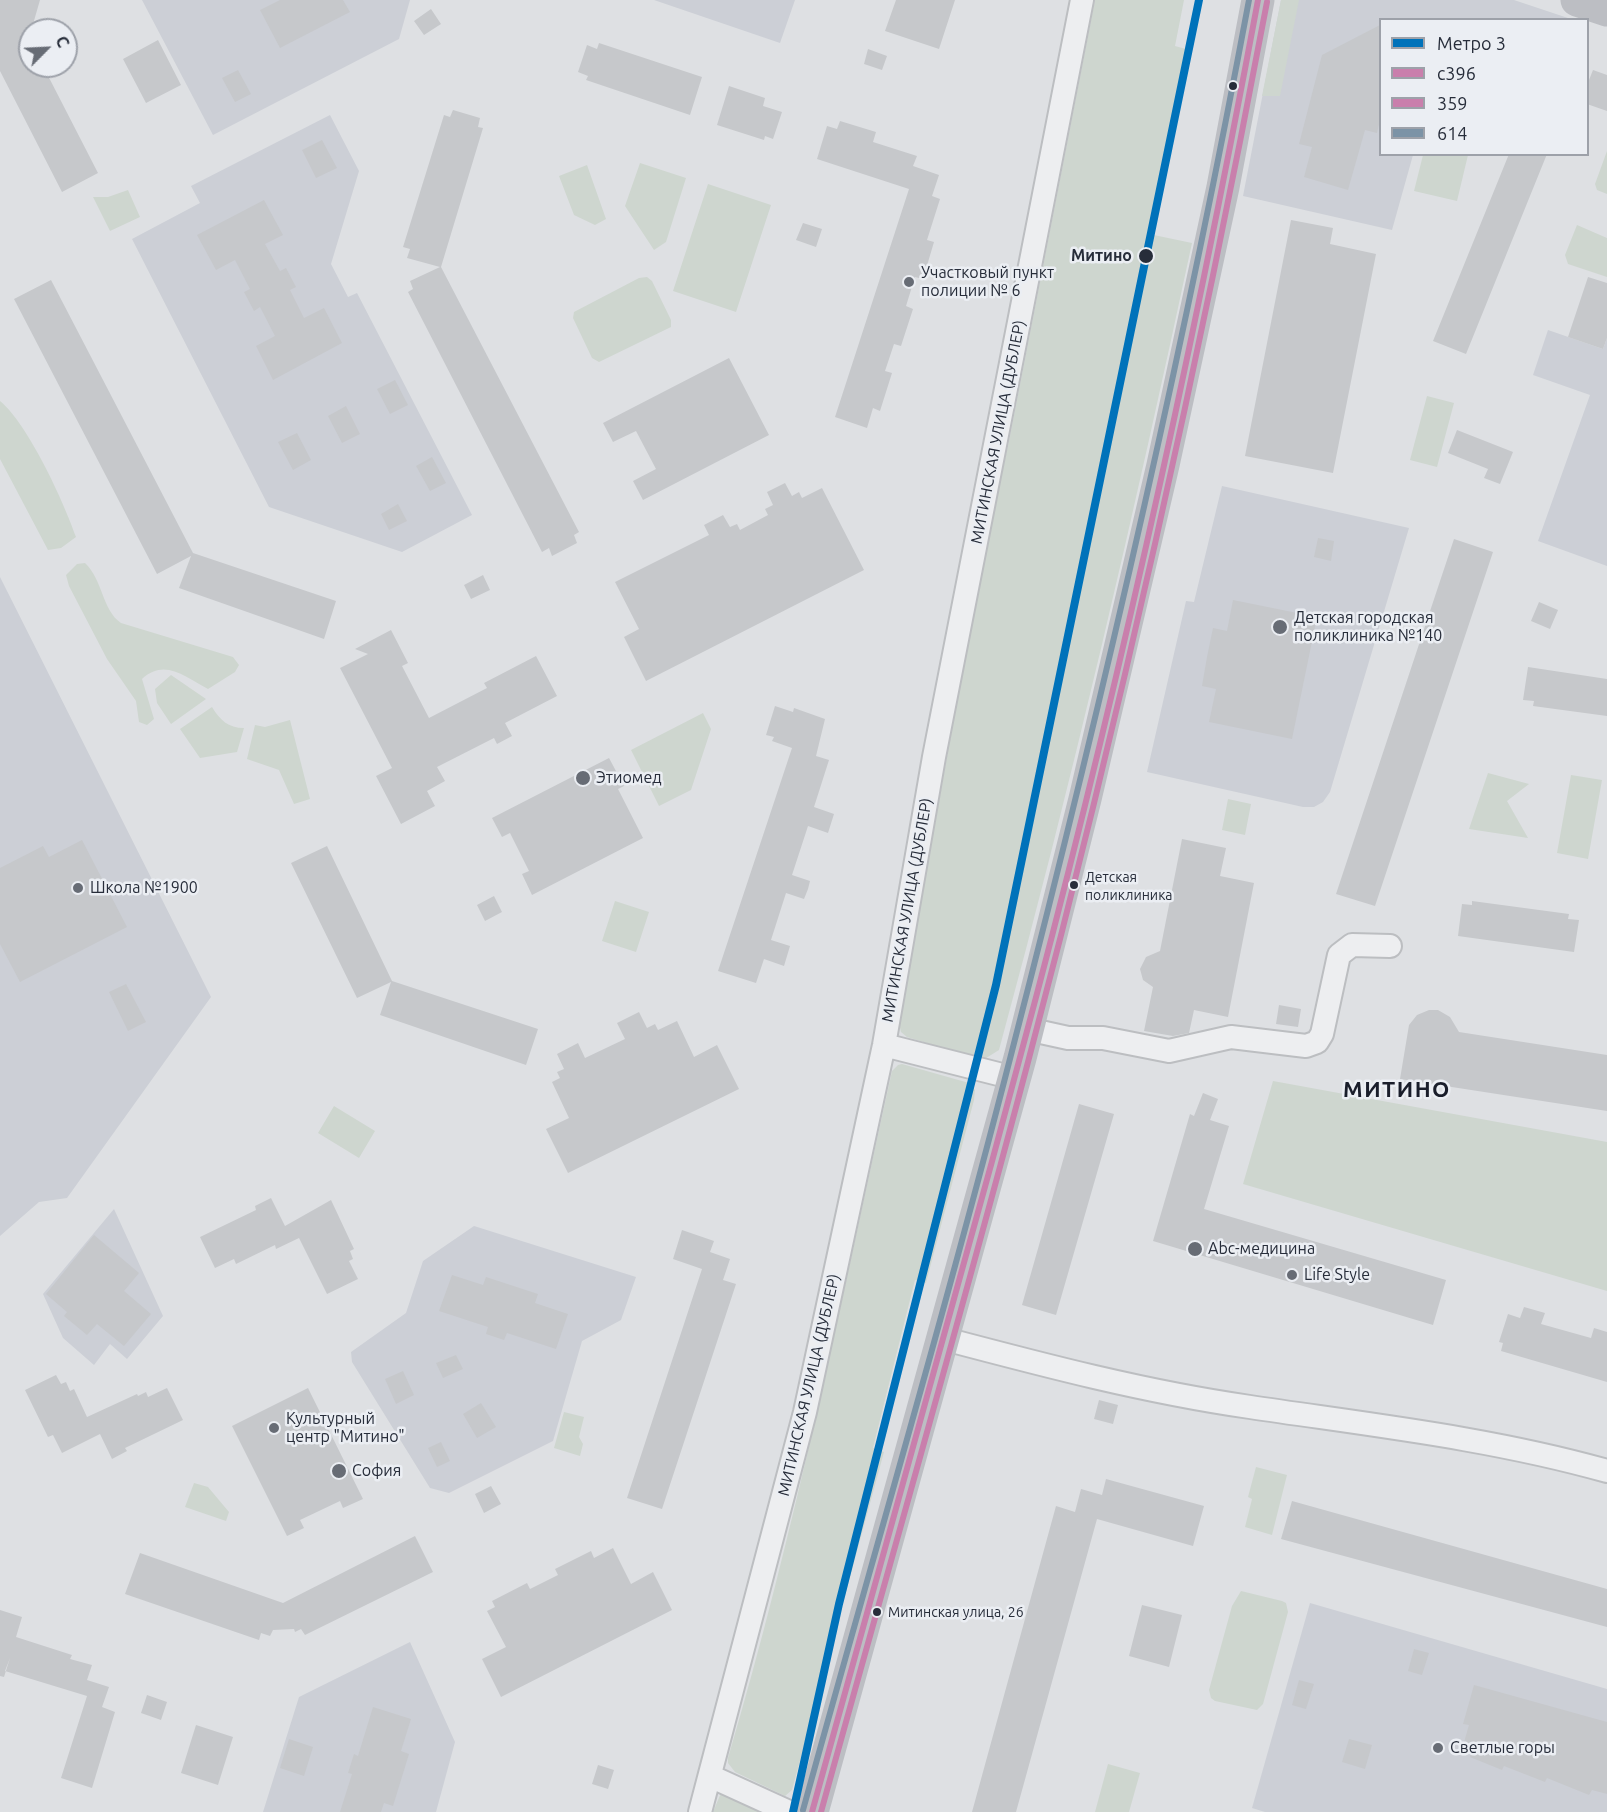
<!DOCTYPE html>
<meta charset="utf-8">
<style>
body{margin:0}
#map{position:relative;width:1607px;height:1812px;overflow:hidden;background:#dee0e3;font-family:Ubuntu,sans-serif}
canvas{display:block}
.legend{position:absolute;left:1379px;top:18px;width:210px;height:138px;box-sizing:border-box;background:#ebeef3;border:2px solid #9da1a9;margin:0;padding:8px 10px;list-style:none;font-size:18px;color:#272d3a}
.legend li{display:flex;align-items:center;gap:12px;height:30px}
.legend b{width:30px;border:2px solid #9da1a9}
.north{position:absolute;left:18px;top:18px;width:60px;height:60px;box-sizing:border-box;background:#ebeef3;border:2px solid #9da1a9;border-radius:50%;rotate:66deg;font-size:16px;font-weight:700;line-height:24px;text-align:center;color:#272d3a}
.north::after{content:'';display:block;margin:auto;width:21px;height:27px;background:#676c75;clip-path:polygon(50% 0,100% 100%,50% 72%,0 100%)}
</style>
<div id="map">
<canvas width="1607" height="1812"></canvas>
<ul class="legend">
<li><b style="height:8px;background:#0072ba"></b>Метро 3</li>
<li><b style="height:8px;background:#c97fac"></b>с396</li>
<li><b style="height:8px;background:#c97fac"></b>359</li>
<li><b style="height:8px;background:#7c93a6"></b>614</li>
</ul>
<div class="north">С</div>
</div>
<script>
const c = document.querySelector('canvas').getContext('2d');
c.lineJoin = 'round';
function paint(path, color) { c.fillStyle = color; c.fill(path, 'evenodd'); }
function strokePath(path, color, width, dash) { c.strokeStyle = color; c.lineWidth = width; c.lineCap = dash ? 'butt' : 'round'; c.setLineDash(dash || []); c.stroke(path); }
function write(font, color, halo, rows, align = 'center') {
  c.font = font + ' Ubuntu,sans-serif'; c.lineWidth = 5; c.setLineDash([]); c.textBaseline = 'middle'; c.strokeStyle = halo; c.fillStyle = color; for (const [text, x, y, turn = 0] of rows) {
    c.save(); c.translate(x, y); c.rotate((+turn || 0) * Math.PI / 180); c.textAlign = isNaN(turn) ? turn : align; if (halo) c.strokeText(text, 0, 0); c.fillText(text, 0, 0); c.restore();
  }
}
paint(new Path2D(`
 M142,0H410L399,39L213,135Z
 M654,0H795L780,43Z
 M1281,0H1514L1571,19L1380,20V154L1413,155L1392,230L1243,196Z
 M330,115L359,171L331,264L348,297L357,293L472,515L402,552L269,507L132,239L200,203L191,186Z
 M1548,330L1603,349L1607,338V566L1538,541L1590,395L1533,375Z
 M1222,486L1409,528L1330,792L1323,802L1314,807H1303L1147,772L1186,601L1194,602Z
 M0,577L211,997L67,1198L39,1202L0,1236Z
 M114,1209L163,1316L127,1359L110,1344L94,1365L63,1338L43,1294Z
 M474,1226L636,1277L621,1320L582,1341L553,1441L449,1493L430,1488L352,1362L351,1352L406,1313L423,1261Z
 M1310,1603L1607,1689V1812H1265L1252,1808Z
 M410,1642L455,1742L436,1812H263L299,1697Z`), '#cccfd6');
paint(new Path2D(`
 M1095,0H1184L1175,46L1186,49L1149,234L1192,243C1134,514 1072,783 999,1050L983,1060L907,1037L901,1032L899,1024L984,550L1008,446Z
 M1281,0H1299L1280,96H1262Z
 M1607,151V194L1597,190L1595,184Z
 M1423,155H1468L1457,201L1414,191Z
 M640,163L686,178L666,242L654,250L625,206Z
 M587,165L606,219L595,225L574,215L559,176Z
 M708,184L771,205L736,312L673,291Z
 M128,190L140,217L110,231L93,197H108Z
 M1577,225L1607,238V277L1568,264L1565,255Z
 M647,277L652,281L671,320V327L599,362L592,358L573,318L574,312L639,278Z
 M1427,396L1454,403L1437,467L1410,460Z
 M0,401C28,424 64,502 76,537L61,548L48,550L0,459Z
 M85,563C103,580 102,610 121,623L233,657L239,665L235,672L208,689C185,677 165,658 142,679L154,719L147,725L139,722L136,701L107,659L69,586L66,575L77,564Z
 M171,675L206,699L171,724L157,703L155,689Z
 M212,707C220,720 228,728 244,728L237,752L200,758L180,729Z
 M703,713L711,729L691,790L659,806L631,750Z
 M290,720L310,799L294,804L279,770L247,759L255,725L265,727Z
 M1488,773L1529,784L1507,801L1528,838L1469,829Z
 M1571,775L1602,780L1588,859L1557,853Z
 M1228,799L1251,804L1245,835L1222,830Z
 M615,901L649,912L636,952L602,941Z
 M902,1064L969,1083L975,1090L974,1100L926,1283L915,1280L873,1448L884,1452L792,1790L785,1796L735,1772L728,1763V1758C795,1532 841,1301 892,1071L898,1065Z
 M1273,1081L1607,1142V1291L1243,1184Z
 M334,1106L375,1131L359,1158L318,1133Z
 M564,1412L584,1417L579,1437L583,1444L580,1456L554,1448Z
 M1256,1467L1287,1475L1272,1535L1245,1527L1252,1499L1248,1497Z
 M194,1483L208,1487L229,1512L226,1521L185,1507Z
 M1241,1591L1282,1601L1286,1603L1288,1612L1263,1704L1257,1710L1215,1701L1211,1698L1209,1690L1232,1606Z
 M1108,1764L1140,1773L1129,1812H1095Z
 M721,1793L764,1812H713Z`), '#ced6cf');
paint(new Path2D(`
 M0,0H40L29,38L30,66H43L98,173L62,192L0,71Z
 M280,0H343L350,12L280,48L260,10Z
 M896,0H955L939,49L885,31Z
 M431,9L441,24L424,35L414,21Z
 M1380,25V120L1377,133L1365,130L1348,190L1304,177L1312,147L1299,144L1322,55Z
 M158,40L181,85L146,103L123,59Z
 M599,43L702,77L690,115L586,80L588,76L578,72L587,45L597,49Z
 M868,49L887,56L882,70L864,64Z
 M238,70L251,94L235,102L222,78Z
 M1593,70L1607,75V111L1587,104V85Z
 M729,86L765,98L763,106L782,112L773,139L765,136L764,140L717,125Z
 M453,110L480,118L478,127L483,128L441,267L579,532L574,535L577,543L552,556L549,548L542,552L408,292L413,289L410,281L440,267L407,258L410,249L403,247L444,115L450,117Z
 M840,121L876,132L873,142L917,156L913,166L939,175L932,196L940,199L927,240L934,242L923,279L915,277L906,306L913,309L901,346L894,344L885,371L892,373L880,411L873,408L867,428L835,417L909,189L817,159L827,126L837,129Z
 M322,140L337,168L316,178L302,150Z
 M1509,154H1547L1466,354L1433,341Z
 M264,200L283,235L265,244L280,271L286,268L296,287L290,290L304,318L324,308L342,343L273,380L256,346L275,336L260,307L254,311L244,292L250,289L235,260L216,270L197,235Z
 M1291,220L1333,228L1330,244L1376,254L1333,473L1245,456Z
 M803,223L822,229L816,247L796,240Z
 M1588,277L1607,283V338L1603,349L1568,337Z
 M51,280L193,553L336,601L324,639L179,588L191,556L157,574L14,299Z
 M729,358L769,435L643,500L633,481L656,469L636,431L613,442L603,423Z
 M395,380L408,405L390,414L377,389Z
 M346,406L360,434L342,443L328,416Z
 M1457,430L1513,452L1500,484L1484,478L1488,469L1448,453Z
 M297,433L311,460L293,470L278,442Z
 M432,457L446,483L430,491L416,466Z
 M785,483L792,496L799,492L802,498L822,488L864,570L646,681L624,637L639,629L615,582L709,535L704,525L723,515L730,527L737,524L740,530L768,515L765,509L773,505L767,492Z
 M398,504L407,521L389,530L381,514Z
 M1318,538L1334,541L1331,561L1314,557Z
 M1454,539L1493,552L1375,906L1336,894Z
 M483,575L490,590L471,599L464,585Z
 M1233,600L1317,617L1292,739L1209,722L1216,689L1202,686L1207,657L1213,628L1227,631Z
 M1539,602L1558,610L1550,629L1531,621Z
 M391,630L408,663L402,666L429,718L487,688L484,683L536,656L557,696L505,723L512,736L497,744L494,738L437,767L445,781L427,791L435,806L401,824L376,776L392,768L340,668L368,654L355,649Z
 M1528,667L1607,679V716L1533,706L1534,701L1523,700Z
 M775,706L793,712L794,708L825,719L816,756L829,760L814,807L834,814L828,833L808,826L792,875L810,881L808,889L804,899L786,893L771,940L790,946L784,966L764,959L756,983L718,971L792,748L772,741L774,737L766,735Z
 M609,758L624,786L618,789L643,838L532,895L522,874L529,871L510,833L502,837L492,818Z
 M1182,839L1226,848L1220,876L1254,883L1228,1017L1194,1010L1189,1033L1173,1036L1144,1031L1153,987L1143,980L1140,969L1146,957L1160,951Z
 M82,840L127,927L20,982L0,944V868L43,846L49,857Z
 M327,846L392,981L538,1029L526,1065L380,1015L391,982L357,998L291,863Z
 M494,896L502,912L485,921L477,905Z
 M1472,901L1569,914L1568,919L1579,920L1574,952L1458,936L1462,904L1472,905Z
 M126,984L146,1022L128,1031L109,992Z
 M1279,1005L1301,1009L1298,1027L1276,1024Z
 M1429,1010H1438L1450,1017L1459,1032L1607,1055V1111L1400,1079L1409,1025L1417,1015Z
 M639,1012L647,1028L655,1024L658,1030L677,1021L694,1057L717,1045L739,1089L568,1173L546,1129L569,1118L552,1082L560,1078L557,1072L564,1069L557,1054L578,1043L585,1058L625,1039L617,1023Z
 M1203,1093L1218,1099L1210,1120L1229,1126L1204,1209L1446,1280L1433,1325L1153,1241L1190,1114L1194,1116Z
 M1079,1104L1114,1114L1056,1315L1022,1305Z
 M271,1198L285,1226L331,1200L354,1249L350,1251L353,1259L349,1261L358,1279L327,1294L299,1238L276,1249L275,1245L236,1264L234,1259L215,1268L200,1237L256,1210L255,1206Z
 M682,1230L714,1241L710,1252L730,1259L723,1280L736,1284L662,1509L627,1498L702,1269L673,1259Z
 M94,1235L139,1273L124,1291L151,1314L124,1346L97,1324L87,1335L64,1316L67,1312L46,1294Z
 M452,1275L483,1285L486,1277L538,1294L535,1303L568,1314L556,1349L507,1333L504,1340L486,1334L488,1327L439,1311Z
 M1524,1307L1545,1313L1541,1324L1591,1338L1594,1328L1607,1332V1382L1501,1351L1503,1343L1499,1342L1508,1314L1520,1318Z
 M456,1355L463,1369L443,1378L436,1363Z
 M403,1371L414,1395L396,1404L385,1379Z
 M56,1375L61,1384L66,1382L70,1391L74,1389L87,1417L137,1394L138,1396L146,1392L148,1397L167,1388L183,1420L125,1448L127,1451L112,1459L100,1434L62,1453L53,1435L48,1437L25,1390Z
 M308,1388L363,1499L343,1508L340,1501L300,1520L304,1528L287,1536L232,1426Z
 M1099,1400L1118,1405L1113,1424L1094,1419Z
 M481,1403L496,1427L477,1438L463,1414Z
 M441,1442L450,1461L437,1467L428,1448Z
 M1106,1479L1204,1506L1193,1546L1097,1519L1016,1812H972L1056,1506L1075,1512L1081,1489L1102,1495Z
 M491,1486L501,1504L484,1513L475,1494Z
 M1292,1501L1607,1589V1627L1281,1539Z
 M415,1536L433,1572L305,1635L301,1629L295,1632L294,1629L273,1630L270,1636L261,1633L259,1640L125,1594L140,1553L283,1603Z
 M613,1548L631,1584L653,1572L672,1610L501,1697L482,1659L506,1647L487,1611L495,1607L492,1601L527,1583L530,1589L558,1575L555,1569L591,1551L594,1558Z
 M1142,1605L1182,1615L1169,1667L1129,1656Z
 M0,1610L22,1617L16,1637L72,1655L70,1659L92,1665L87,1680L109,1687L102,1707L115,1712L92,1788L61,1778L87,1696L5,1671L10,1658L4,1677L0,1676Z
 M1414,1649L1429,1653L1422,1675L1408,1671Z
 M1299,1680L1314,1684L1306,1709L1292,1705Z
 M1474,1685L1607,1722V1794L1592,1790L1589,1795L1547,1778L1545,1782L1504,1766L1502,1770L1470,1757L1472,1748L1463,1746L1469,1725L1463,1724Z
 M147,1695L167,1702L161,1720L141,1713Z
 M373,1707L411,1719L401,1751L409,1754L393,1806L384,1803L381,1812H340L352,1774L348,1773L354,1754L358,1756Z
 M196,1725L233,1737L218,1785L181,1773Z
 M289,1739L313,1747L304,1776L280,1768Z
 M1349,1739L1372,1745L1365,1769L1342,1762Z
 M598,1765L614,1770L608,1789L592,1784Z`), '#c6c8cb');
const minor = new Path2D(`
 M1027,1029L1068,1038H1103L1169,1051L1231,1037L1306,1046L1317,1042L1322,1034L1339,955L1352,945L1390,946
 M884,1045L1014,1078
 M941,1338C1043,1365 1145,1392 1250,1407C1370,1425 1490,1438 1607,1471
 M710,1776L789,1812
 M700,1812L805,1412L884,1045L934,757L1082,0`);
strokePath(minor, '#bcbec1', 26);
strokePath(minor, '#edeef0', 22);
strokePath(new Path2D(`
 M1577,0L1607,10
 M812,1812L1020,1058L1085,799L1163,465L1223,187L1258,0`), '#bcbec3', 33);
strokePath(new Path2D(`
 M812,1812C881,1562 952,1312 1019,1061C1113,713 1192,355 1258,0`), '#c97fac', 6);
strokePath(new Path2D(`
 M821,1812C890,1562 962,1313 1028,1062C1121,712 1200,357 1267,2`), '#c97fac', 6);
strokePath(new Path2D(`
 M803,1810C873,1557 947,1305 1012,1051C1102,703 1183,353 1249,0`), '#7c93a6', 6);
strokePath(new Path2D(`
 M793,1812L839,1604L996,985L1199,0`), '#0072ba', 8);
for (const [x, y, r, color] of [
 [1233,86,5,"#272d3a"],
 [1146,256,8,"#272d3a"],
 [909,282,6,"#676c75"],
 [1280,627,8,"#676c75"],
 [583,778,8,"#676c75"],
 [1074,885,5,"#272d3a"],
 [78,888,6,"#676c75"],
 [1195,1249,8,"#676c75"],
 [1292,1275,6,"#676c75"],
 [274,1428,6,"#676c75"],
 [339,1471,8,"#676c75"],
 [877,1612,5,"#272d3a"],
 [1438,1748,6,"#676c75"]
]) { const dot = new Path2D(); dot.arc(x, y, r, 0, 2 * Math.PI); c.fillStyle = color; c.fill(dot); strokePath(dot, '#ebeef3', 2); }
write('14px', '#272d3a', '#ebeef3', [
 ["Детская",1085,877],
 ["поликлиника",1085,895],
 ["Митинская улица, 26",888,1612]
], 'left');
write('bold 16px', '#272d3a', '#ebeef3', [
 ["Митино",1132,256]
], 'right');
write('16px', '#272d3a', '#ebeef3', [
 ["Участковый пункт",921,273],
 ["полиции № 6",921,291],
 ["Детская городская",1294,618],
 ["поликлиника №140",1294,636],
 ["Этиомед",596,778],
 ["Школа №1900",90,888],
 ["Abc-медицина",1208,1249],
 ["Life Style",1304,1275],
 ["Культурный",286,1419],
 ["центр \"Митино\"",286,1437],
 ["София",352,1471],
 ["Светлые горы",1450,1748]
], 'left');
write('16px', '#272d3a', '#ebeef3', [
 ["МИТИНСКАЯ УЛИЦА (ДУБЛЕР)",998,432,-79],
 ["МИТИНСКАЯ УЛИЦА (ДУБЛЕР)",907,910,-80],
 ["МИТИНСКАЯ УЛИЦА (ДУБЛЕР)",809,1385,-77]
]);
c.letterSpacing = '1.5px';
write('bold 22px', '#1a1e2b', '#ebeef3', [
 ["МИТИНО",1397,1090]
]);
c.letterSpacing = '0px';
</script>
